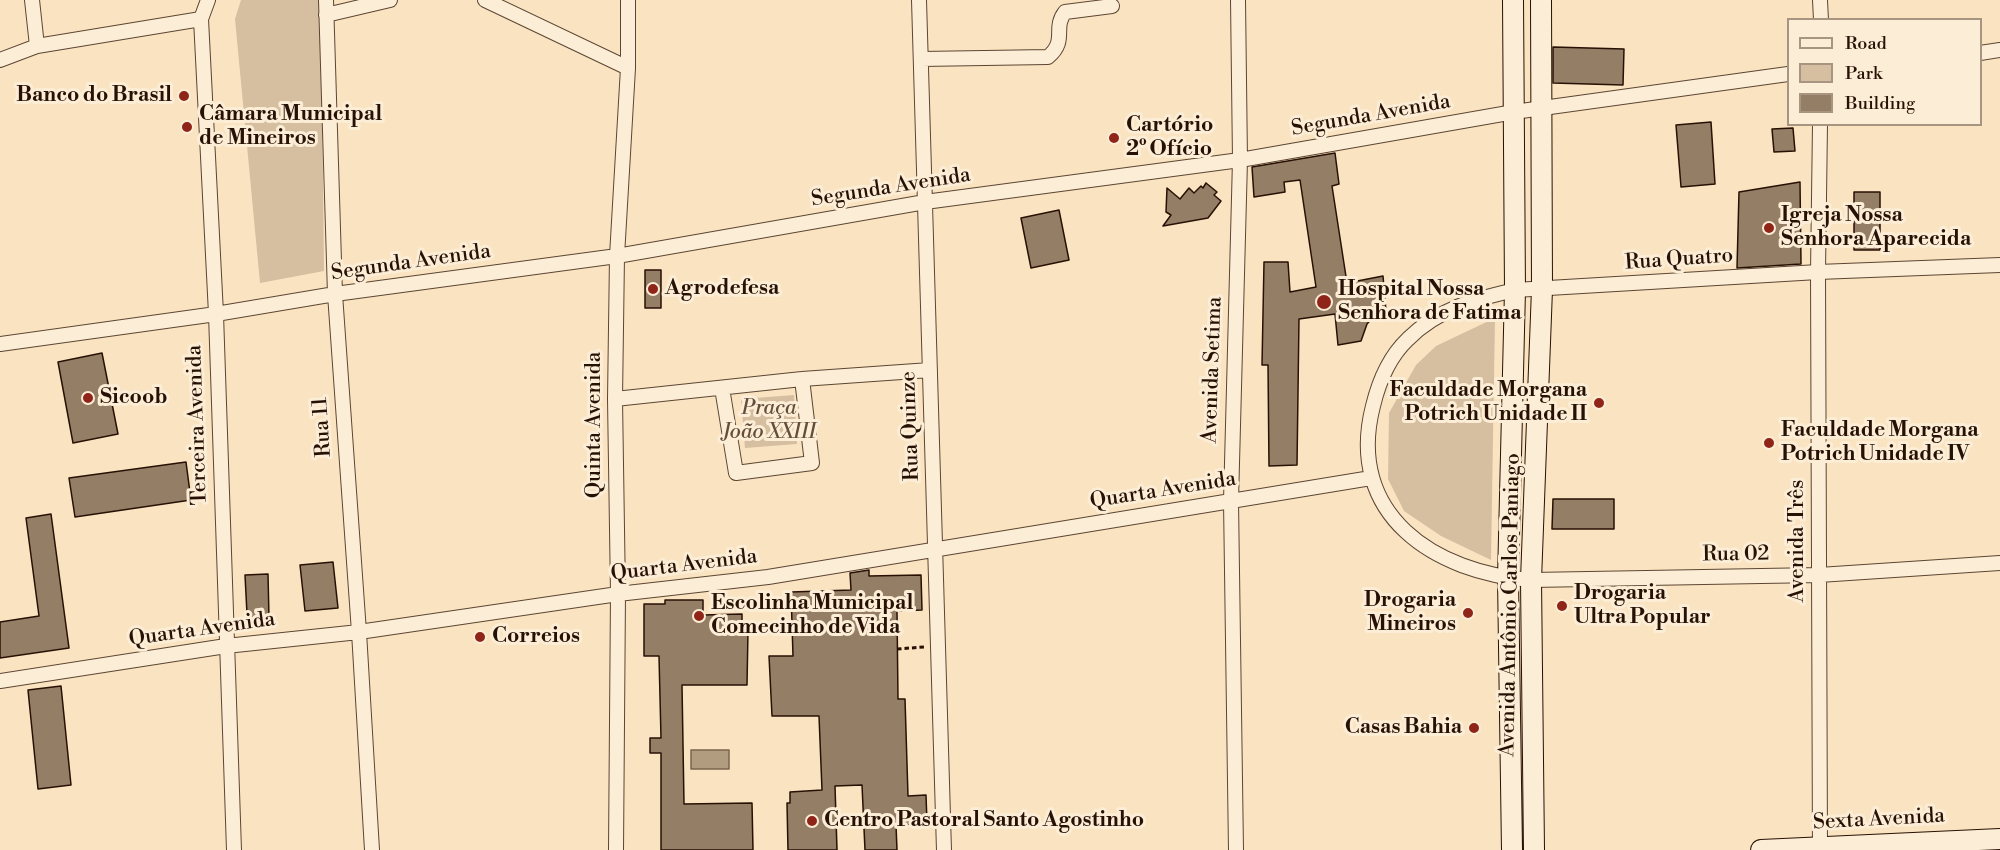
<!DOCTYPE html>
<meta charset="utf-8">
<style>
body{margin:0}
#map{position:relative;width:2000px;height:850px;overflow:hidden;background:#fae3c0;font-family:"Libre Bodoni",serif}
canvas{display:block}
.legend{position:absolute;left:1787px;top:18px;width:195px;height:108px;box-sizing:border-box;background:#fcedd6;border:2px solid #a79582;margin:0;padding:8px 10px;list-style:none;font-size:18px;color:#271104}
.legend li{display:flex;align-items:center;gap:12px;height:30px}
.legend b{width:30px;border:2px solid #a79582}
</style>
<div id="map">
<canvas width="2000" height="850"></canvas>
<ul class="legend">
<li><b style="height:8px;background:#fcedd6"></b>Road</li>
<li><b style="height:16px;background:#d6bfa0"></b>Park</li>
<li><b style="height:16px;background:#957e66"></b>Building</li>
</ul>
</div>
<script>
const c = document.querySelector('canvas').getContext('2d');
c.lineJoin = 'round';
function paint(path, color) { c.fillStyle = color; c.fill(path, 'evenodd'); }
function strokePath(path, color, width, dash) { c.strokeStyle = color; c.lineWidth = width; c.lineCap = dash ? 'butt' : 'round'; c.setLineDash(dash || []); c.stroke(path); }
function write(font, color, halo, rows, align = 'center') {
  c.font = font + ' "Libre Bodoni",serif'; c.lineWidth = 6; c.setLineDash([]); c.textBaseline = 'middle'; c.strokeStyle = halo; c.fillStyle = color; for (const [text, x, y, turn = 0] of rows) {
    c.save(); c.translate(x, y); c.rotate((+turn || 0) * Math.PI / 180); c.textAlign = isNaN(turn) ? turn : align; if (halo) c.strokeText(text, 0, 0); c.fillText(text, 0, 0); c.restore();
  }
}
paint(new Path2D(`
 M241,0H321L324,271L260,283L235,19Z
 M1495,318L1491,560L1441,536L1404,511L1388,479L1389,413L1416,365L1436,346Z
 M794,395L797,444L745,448L741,399Z`), '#d6bfa0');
const water = new Path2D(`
 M691,750H729V769H691Z`);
paint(water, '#b29c80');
strokePath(water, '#7a644e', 1.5);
const building = new Path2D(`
 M1553,47L1624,49L1623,85L1553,83Z
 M1711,122L1715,184L1681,187L1676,125Z
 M1793,128L1795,151L1774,152L1772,129Z
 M1335,153L1339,184L1332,186L1347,283L1383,276L1386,311L1374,316L1367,324L1361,341L1338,345L1335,314L1299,319L1297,465L1269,466L1268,365H1262L1264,262H1288L1290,292L1316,287L1300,180L1284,182L1285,192L1254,197L1252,167Z
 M1800,182L1801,264L1737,268L1739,192Z
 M1206,183L1217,192L1214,195L1221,201L1208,218L1163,226L1171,215L1166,212L1167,188L1180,199L1189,188L1194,193L1201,186L1203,188Z
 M1854,192H1880V250H1854Z
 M1059,210L1069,260L1031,268L1021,218Z
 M645,270H661V308H645Z
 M102,353L118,434L73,443L58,362Z
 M186,462L191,500L75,517L69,478Z
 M1553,499H1614V529H1552Z
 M51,514L69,648L0,658V622L39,616L26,518Z
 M333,562L338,608L305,611L300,565Z
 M869,570V576L921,575L922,610L897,611L898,699H905L908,796L926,795L927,823L896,825L897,850H865L862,785L835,786L837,850H788L787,803H790V792L822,790L819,716H772L769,656H793L791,592L851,590L850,573Z
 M268,574L269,618L252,619L247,614L245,575Z
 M665,600H703V615L742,614V631H748L747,685H682L684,804L752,803L753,850H661V753H650V738H661L659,656H644V604H665Z
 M61,686L71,785L38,789L28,690Z`);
paint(building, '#957e66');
strokePath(building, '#271104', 1.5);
const minor = new Path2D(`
 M32,0L37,46
 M208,0L201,19L216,314L234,850
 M326,0L335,294L359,632L372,850
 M485,0L628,68
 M919,0L944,850
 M1820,0L1821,20
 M326,15L390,0
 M1980,53L2000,50
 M921,59L1048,57C1068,40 1052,29 1065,12L1112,6
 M0,60L37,46L201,19
 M2000,265L1818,272L1515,290C1475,299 1438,309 1408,339C1389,357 1379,381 1373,406C1345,515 1435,573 1531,580L1819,575L2000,563
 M0,344L216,314L335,294L617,256L925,202L1240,160L1514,112L1788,74
 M722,388L736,473L812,463L802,379
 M615,399L802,379L930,370
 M0,681L226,646L359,632L618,594L768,577L1371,478
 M616,850L618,594L615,399L617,256L628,68V0
 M1236,850L1231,501L1240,160L1238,0
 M1820,850L1818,272L1820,124`);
const secondary = new Path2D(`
 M1512,850L1508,578L1515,290L1513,0
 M1534,850L1531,580L1542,289L1541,0
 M1761,850L2000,839`);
strokePath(minor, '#5c4633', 16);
strokePath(secondary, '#271104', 22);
strokePath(new Path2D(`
 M897,649L924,647`), '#271104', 3, [4.5, 3]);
strokePath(minor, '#fcedd6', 14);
strokePath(secondary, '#fcedd6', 20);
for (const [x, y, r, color] of [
 [184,96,6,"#8f2418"],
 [187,127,6,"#8f2418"],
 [1114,138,6,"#8f2418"],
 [1769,228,6,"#8f2418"],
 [653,289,6,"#8f2418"],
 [1324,302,8,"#8f2418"],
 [88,398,6,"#8f2418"],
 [1599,403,6,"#8f2418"],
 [1769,443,6,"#8f2418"],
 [1562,606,6,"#8f2418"],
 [1468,613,6,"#8f2418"],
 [699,616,6,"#8f2418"],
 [480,637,6,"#8f2418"],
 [1474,728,6,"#8f2418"],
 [812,821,6,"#8f2418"]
]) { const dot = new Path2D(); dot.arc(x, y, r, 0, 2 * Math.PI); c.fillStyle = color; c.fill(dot); strokePath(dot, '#fcedd6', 2); }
write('bold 21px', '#271104', '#fcedd6', [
 ["Banco do Brasil",172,96,"right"],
 ["Câmara Municipal",199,115],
 ["de Mineiros",199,139],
 ["Cartório",1126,126],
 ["2º Ofício",1126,150],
 ["Igreja Nossa",1781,216],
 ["Senhora Aparecida",1781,240],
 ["Agrodefesa",665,289],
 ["Hospital Nossa",1338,290],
 ["Senhora de Fatima",1338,314],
 ["Faculdade Morgana",1587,391,"right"],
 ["Potrich Unidade II",1587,415,"right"],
 ["Sicoob",100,398],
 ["Faculdade Morgana",1781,431],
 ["Potrich Unidade IV",1781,455],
 ["Drogaria",1574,594],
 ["Ultra Popular",1574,618],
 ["Drogaria",1456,601,"right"],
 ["Mineiros",1456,625,"right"],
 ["Escolinha Municipal",711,604],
 ["Comecinho de Vida",711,628],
 ["Correios",492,637],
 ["Casas Bahia",1462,728,"right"],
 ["Centro Pastoral Santo Agostinho",824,821]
], 'left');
write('21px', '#271104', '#fcedd6', [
 ["Segunda Avenida",1371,116,-10],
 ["Segunda Avenida",891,188,-9],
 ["Rua Quatro",1679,260,-4],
 ["Segunda Avenida",411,263,-8],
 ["Avenida Setima",1213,370,-88],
 ["Terceira Avenida",198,425,-92],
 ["Quinta Avenida",595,425,-90],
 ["Rua Quinze",911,426,-92],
 ["Rua 11",323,427,-94],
 ["Quarta Avenida",1163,491,-9],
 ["Avenida Três",1798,541,-90],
 ["Rua 02",1736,555,-1],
 ["Quarta Avenida",684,566,-7],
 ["Avenida Antônio Carlos Paniago",1511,605,-89],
 ["Quarta Avenida",202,630,-8],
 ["Sexta Avenida",1879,820,-3]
]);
write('italic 21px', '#644e3b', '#fcedd6', [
 ["Praça",769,409],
 ["João XXIII",769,433]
]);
</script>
